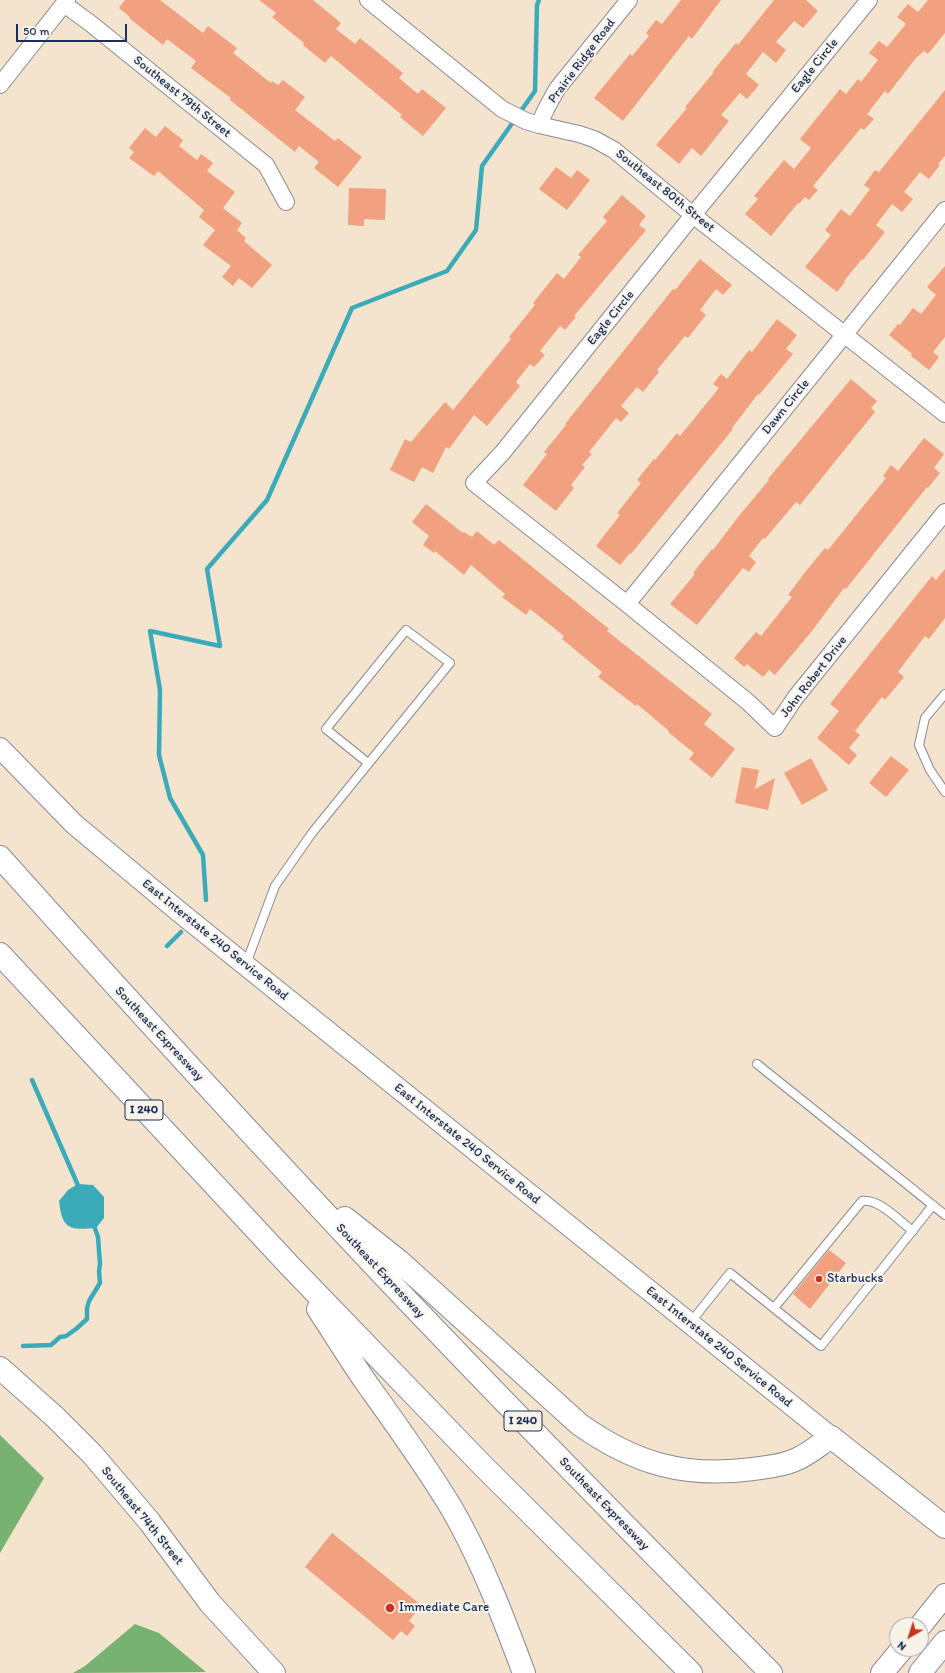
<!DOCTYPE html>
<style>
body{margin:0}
#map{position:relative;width:945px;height:1673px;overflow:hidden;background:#f5e4cd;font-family:Itim,sans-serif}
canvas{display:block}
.north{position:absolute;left:889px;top:1617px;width:40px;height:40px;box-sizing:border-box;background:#f7f3e8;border:1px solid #9fa5b1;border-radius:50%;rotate:219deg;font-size:11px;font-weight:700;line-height:16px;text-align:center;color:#1b2f5e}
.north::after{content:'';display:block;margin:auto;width:14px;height:18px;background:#c8321e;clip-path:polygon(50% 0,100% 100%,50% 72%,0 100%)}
.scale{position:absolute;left:16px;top:24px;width:111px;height:18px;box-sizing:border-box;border:2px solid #1b2f5e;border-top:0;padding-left:5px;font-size:12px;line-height:14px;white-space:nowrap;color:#1b2f5e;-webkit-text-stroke:3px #f7f3e8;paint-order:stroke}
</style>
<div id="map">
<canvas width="945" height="1673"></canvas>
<div class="north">N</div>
<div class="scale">50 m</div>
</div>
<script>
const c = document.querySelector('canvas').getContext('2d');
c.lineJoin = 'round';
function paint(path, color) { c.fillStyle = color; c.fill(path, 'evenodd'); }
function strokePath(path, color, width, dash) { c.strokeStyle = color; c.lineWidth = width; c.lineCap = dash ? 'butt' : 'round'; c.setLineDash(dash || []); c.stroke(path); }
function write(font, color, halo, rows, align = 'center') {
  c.font = font + ' Itim,sans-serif'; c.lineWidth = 4; c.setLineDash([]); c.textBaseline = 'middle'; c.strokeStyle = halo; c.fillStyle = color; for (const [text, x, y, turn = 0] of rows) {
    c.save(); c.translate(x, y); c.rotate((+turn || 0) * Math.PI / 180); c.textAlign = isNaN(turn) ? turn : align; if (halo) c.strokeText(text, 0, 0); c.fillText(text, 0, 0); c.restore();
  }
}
paint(new Path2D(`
 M0,1435L44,1478L0,1553Z
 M135,1624L159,1633L206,1672L73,1673L85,1666Z`), '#78b271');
paint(new Path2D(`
 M78,1184L93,1185L104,1197V1218L96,1228C70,1230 62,1230 59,1201L68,1190Z`), '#3baab9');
strokePath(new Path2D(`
 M206,900L203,855L170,798L159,755L160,690L150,631L220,646L207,569L267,500L352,308L447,271L476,230L482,166L535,91L537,5L539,0
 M167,946L181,932
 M32,1080L80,1190
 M23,1346L51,1345L60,1337L66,1336L76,1329L87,1319V1308L89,1301L100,1283L99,1271L100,1264L98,1237L93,1223`), '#3baab9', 4.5);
paint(new Path2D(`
 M125,0H160L203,33L208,26L237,48L233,53L271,83L272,81L278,85L283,80L305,97L295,110L335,141L338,138L362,157L338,187L314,168L319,162L299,146L295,152L230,100L231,98L191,68L196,61L167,39L163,45L129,18L130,17L119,8Z
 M259,0H313L341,23L336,29L355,44L360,38L403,73L399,78L418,94L422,89L446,108L423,136L400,117L402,115L331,56L325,63L303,45L304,43L272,17L276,13Z
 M681,0H721L692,39L689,36L623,121L594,98L630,54L632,56L649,36L646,33L656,20L662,24Z
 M774,0H806L818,11L803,28L794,21L776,42L786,50L776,63L763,52L746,74L759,85L747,99L740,93L721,115L729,121L701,156L692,148L679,164L656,145L687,108L685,107L714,72L713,71L736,43L738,45Z
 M928,0H945V33L928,54L924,51L916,58L888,94L885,91L867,114L874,119L864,130L861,128L813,186L818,190L809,200L805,197L799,204L798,203L771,236L745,214L758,199L754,196L784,160L794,169L811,148L800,139L840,89L846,94L858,79L861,82L878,60L869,53L879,41L887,47L906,24L897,17L908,4L918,12Z
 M945,90V156L938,164L940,165L929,179L920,172L904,192L913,199L902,212L892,204L876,225L885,232L863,260L862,259L844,281L845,282L837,292L805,267L831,235L825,230L841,209L850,216L870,189L864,185L875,170L879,172Z
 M165,126L183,140L179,146L197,160L201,154L213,163L207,171L235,192L223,208L242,223L237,230L246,238L244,241L272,265L252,288L239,278L233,286L222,277L231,266L203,245L215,230L199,217L204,210L158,171L154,176L129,158L134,152L129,148L145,128L156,137Z
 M556,167L571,178L577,170L590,180L567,210L539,189Z
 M349,188L386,189L385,220L364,219V226L348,225Z
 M622,195L646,216L639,225L646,230L574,316L576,317L565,330L560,326L540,351L545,355L534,367L530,364L516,382L520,386L487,426L474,415L449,449L446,447L433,473L422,467L414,482L390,470L405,439L411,442L445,402L453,410L511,339L509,337L535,305L533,303L557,273L564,279L581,257L578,255L607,221L603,217Z
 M700,259L732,285L723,295L716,289L700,310L706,315L688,338L685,336L657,370L659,372L643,392L637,387L621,406L629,413L621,422L616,418L589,452L592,454L582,465L585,467L571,485L574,488L556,511L523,485L547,454L544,452L566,425L565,424L673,289L675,290Z
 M945,266V337L933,352L939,357L929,370L911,356L912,354L889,335L898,324L900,325L913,308L921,314L936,295L927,287Z
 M777,319L797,335L786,349L793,354L759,395L758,394L732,428L733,429L631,554L630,553L620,565L596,546L620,515L617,513L641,483L637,480L654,459L655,460L677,433L680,436L719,388L713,384L721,374L727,379L749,350L752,352Z
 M851,379L877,401L871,408L875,412L800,505L796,502L765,539L763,538L749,556L756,562L749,572L743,568L697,625L670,604L695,574L693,573L712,549L713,550L738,517L769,480L768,479Z
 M924,438L944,454L934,468L940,473L928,488L927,487L846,589L844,588L812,631L775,675L769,670L763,677L747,664L744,667L734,658L756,632L761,636L792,597L788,595L806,571L825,548L828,550L886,478L883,476L891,465L898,471Z
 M426,504L463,533L464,532L472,537L477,531L494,545L499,540L609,629L607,631L712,714L704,724L735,749L712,778L689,759L694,753L668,732L669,731L637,704L636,706L598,677L602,672L562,639L564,636L530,609L526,615L502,597L505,594L471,565L464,575L435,551L434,553L423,545L429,536L412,522Z
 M945,569V618L929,639L925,636L898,672L904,677L885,700L882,697L855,731L860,735L849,748L857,755L849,765L817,738L839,711L830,704L932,576L936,580Z
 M891,756L909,770L886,797L869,783Z
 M811,758L828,790L802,805L784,773Z
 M742,767L759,770L755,789L775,778L768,810L735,803Z
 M829,1250L846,1263L810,1309L793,1294Z
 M332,1533L421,1605L409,1621L415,1626L407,1636L401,1631L393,1640L305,1567Z`), '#f1a080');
const service = new Path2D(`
 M945,694L925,718L919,745L930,770L945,792
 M246,964L275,886L312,833L450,663L406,630L326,729L368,763
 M757,1064L945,1215
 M774,1308L862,1201C879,1198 899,1221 913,1231
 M690,1323L730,1273L821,1346L933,1205`);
const minor = new Path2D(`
 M368,0L502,109L526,121L539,125L579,134L594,139L614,150L693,215L945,414
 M869,0L693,215L503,452L474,483L627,604L748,702L775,728L795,698L945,512
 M64,4L90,23L266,165L286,202
 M0,85L67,0
 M539,125L546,109L557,89L629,0
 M627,604L945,210`);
const tertiary = new Path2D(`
 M0,748L74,824L177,910L831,1437`);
const secondary = new Path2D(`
 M0,1368L55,1417L92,1454L149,1521L210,1603L274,1673
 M831,1437L945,1527
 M921,1625L945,1595
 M882,1673L902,1649
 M920,1673L945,1642`);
const motorway = new Path2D(`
 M0,857C127,999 255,1139 385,1277C512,1411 641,1542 771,1673
 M0,954L289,1265L483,1466L691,1673
 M345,1218L399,1261L579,1424C635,1464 685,1478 753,1469C767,1467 782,1466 795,1460C808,1455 819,1445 831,1437
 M318,1309C334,1333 349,1358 365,1381C395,1423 425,1464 452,1509C482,1561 503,1617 524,1673`);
strokePath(service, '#888a96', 10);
strokePath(minor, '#888a96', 18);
strokePath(tertiary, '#888a96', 22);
strokePath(secondary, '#888a96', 24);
strokePath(motorway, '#888a96', 24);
strokePath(service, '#fff', 8);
strokePath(minor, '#fff', 16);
strokePath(tertiary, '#fff', 20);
strokePath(secondary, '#fff', 22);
strokePath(motorway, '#fff', 22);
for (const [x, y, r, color] of [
 [819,1279,4,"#c8321e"],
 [390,1608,5,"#c8321e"]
]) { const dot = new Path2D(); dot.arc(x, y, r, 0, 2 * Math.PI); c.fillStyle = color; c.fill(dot); strokePath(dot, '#f7f3e8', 1.5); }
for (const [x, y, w] of [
 [144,1110,38],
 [523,1421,38]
]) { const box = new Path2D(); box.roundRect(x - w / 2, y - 10, w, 20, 3); c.fillStyle = '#f7f3e8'; c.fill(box); strokePath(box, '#1b2f5e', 1); }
write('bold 12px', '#1b2f5e', null, [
 ["I 240",144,1110],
 ["I 240",523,1421]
]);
write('13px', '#1b2f5e', '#f7f3e8', [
 ["Prairie Ridge Road",582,61,-53],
 ["Eagle Circle",815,66,-51],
 ["Southeast 79th Street",182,97,39],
 ["Southeast 80th Street",665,191,39],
 ["Eagle Circle",611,318,-51],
 ["Dawn Circle",786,407,-51],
 ["John Robert Drive",814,677,-52],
 ["East Interstate 240 Service Road",215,940,39],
 ["Southeast Expressway",159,1034,47],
 ["East Interstate 240 Service Road",467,1144,39],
 ["Southeast Expressway",380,1271,47],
 ["East Interstate 240 Service Road",719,1347,39],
 ["Southeast Expressway",604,1504,46],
 ["Southeast 74th Street",142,1516,51]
]);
write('13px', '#1b2f5e', '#f7f3e8', [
 ["Starbucks",827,1279],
 ["Immediate Care",399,1608]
], 'left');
</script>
